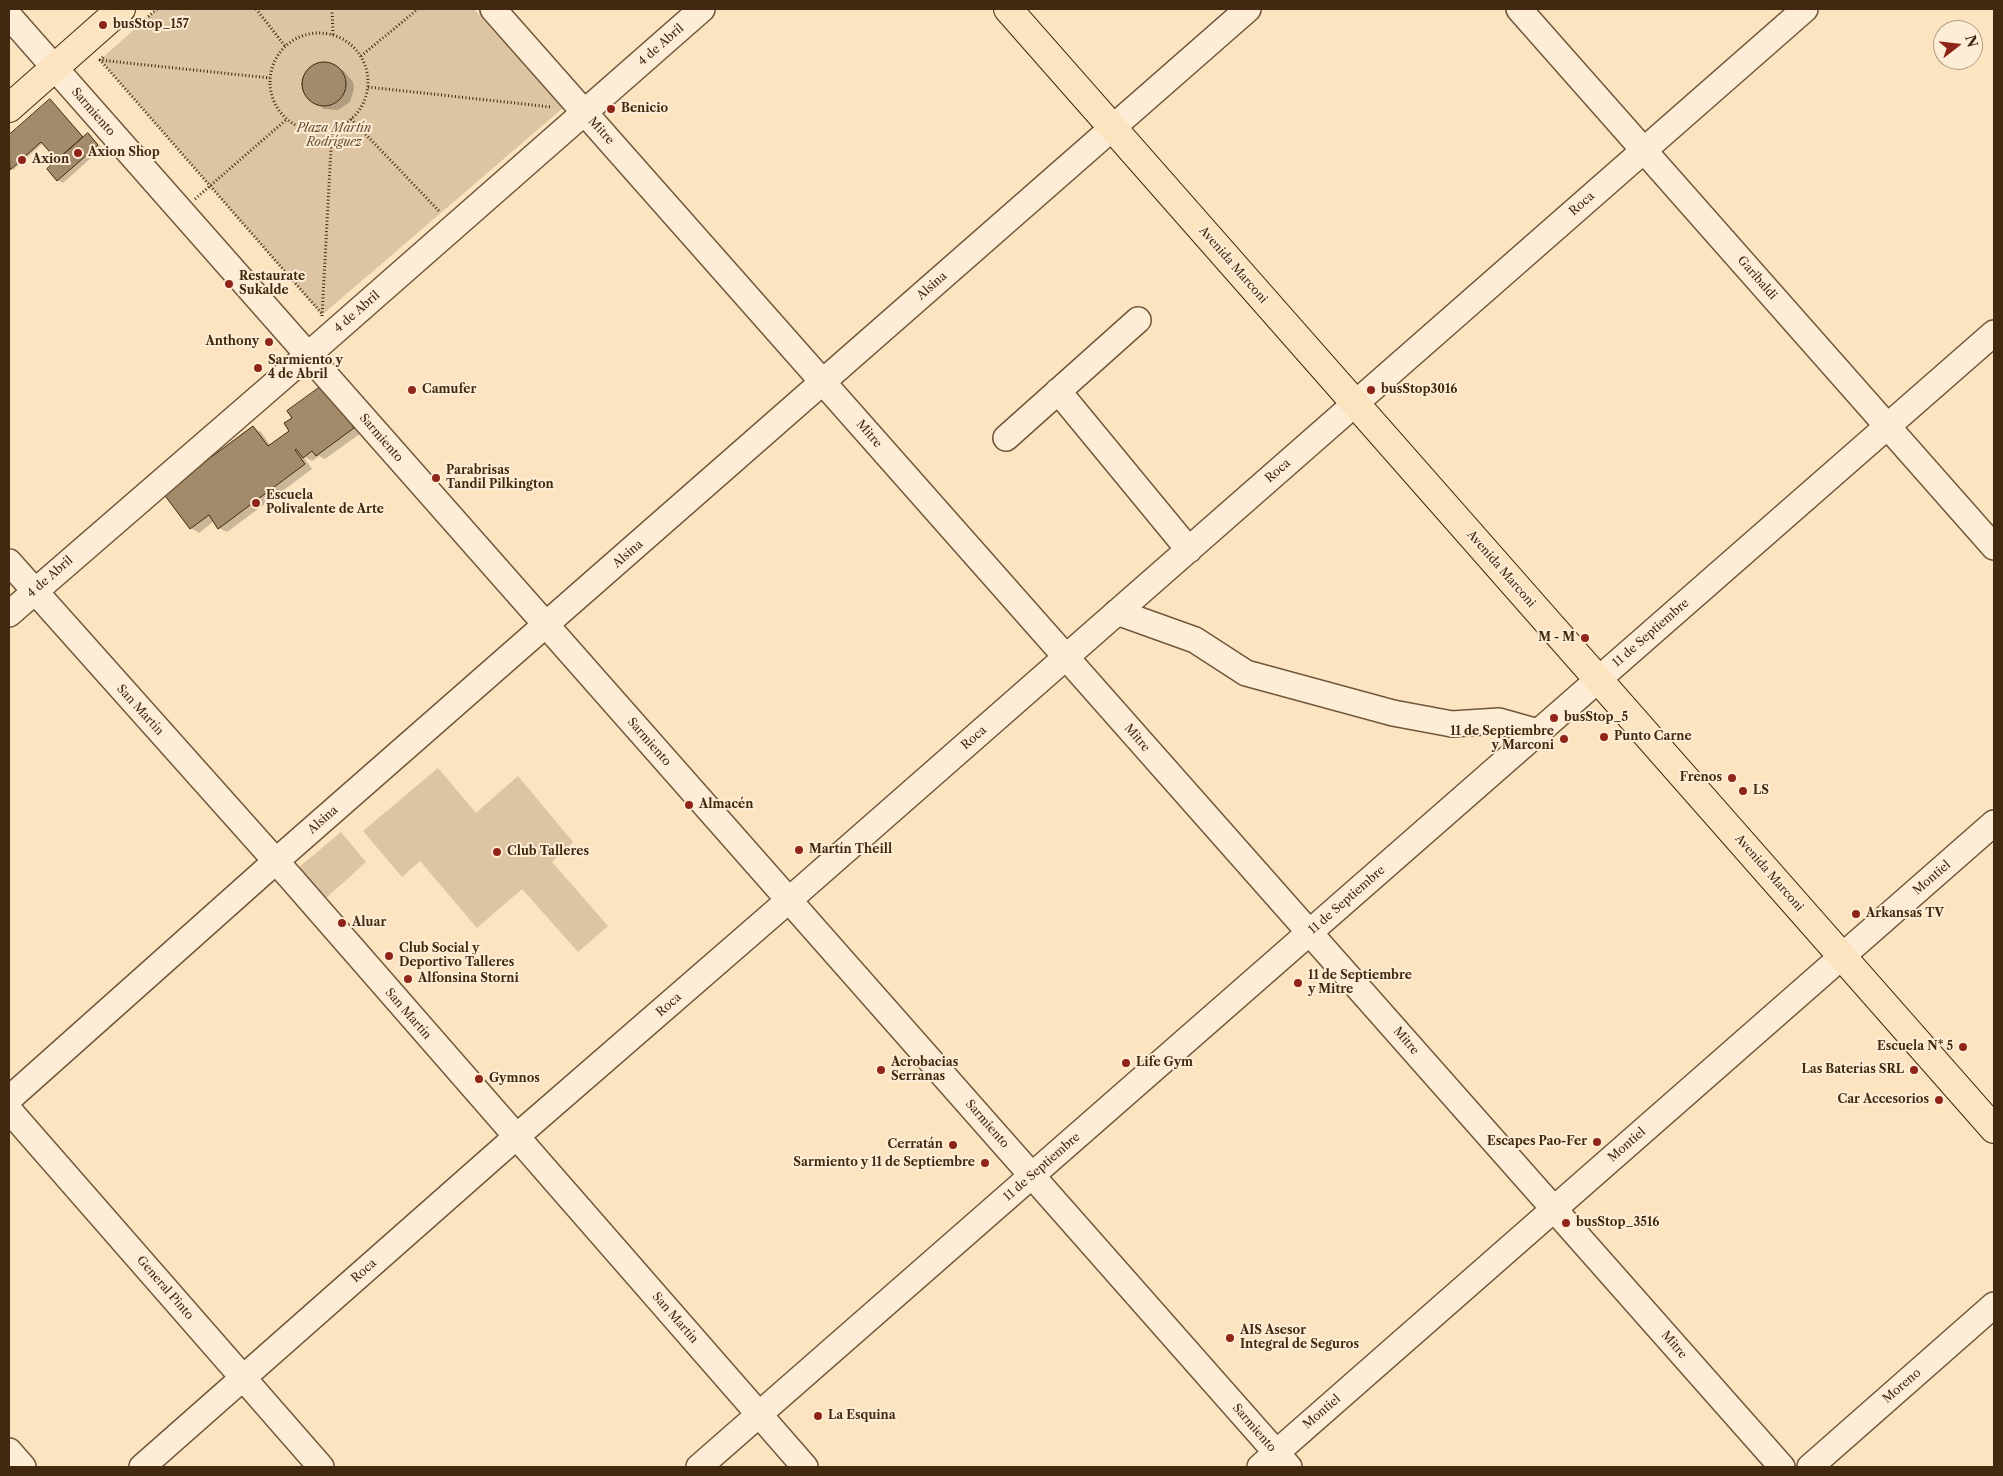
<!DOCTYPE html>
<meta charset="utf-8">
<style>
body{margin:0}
#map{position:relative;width:2003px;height:1476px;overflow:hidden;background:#fde4c0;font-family:"Libre Caslon Text",serif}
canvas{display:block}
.frame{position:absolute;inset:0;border:10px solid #41280e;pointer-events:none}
.north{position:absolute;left:1933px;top:20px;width:50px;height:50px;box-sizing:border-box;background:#feedd6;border:1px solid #b29e86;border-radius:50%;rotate:74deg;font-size:14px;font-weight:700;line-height:20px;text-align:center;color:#41280e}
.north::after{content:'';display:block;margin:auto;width:18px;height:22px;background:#8f2418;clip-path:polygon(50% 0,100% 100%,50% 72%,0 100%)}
</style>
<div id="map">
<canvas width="2003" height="1476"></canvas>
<div class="frame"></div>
<div class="north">N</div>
</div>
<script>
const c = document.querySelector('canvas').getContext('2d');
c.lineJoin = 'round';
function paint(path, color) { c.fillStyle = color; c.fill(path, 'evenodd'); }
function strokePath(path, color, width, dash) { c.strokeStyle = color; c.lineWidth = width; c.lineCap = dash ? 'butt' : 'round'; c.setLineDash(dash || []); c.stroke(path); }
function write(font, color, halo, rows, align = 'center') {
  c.font = font + ' "Libre Caslon Text",serif'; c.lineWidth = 4; c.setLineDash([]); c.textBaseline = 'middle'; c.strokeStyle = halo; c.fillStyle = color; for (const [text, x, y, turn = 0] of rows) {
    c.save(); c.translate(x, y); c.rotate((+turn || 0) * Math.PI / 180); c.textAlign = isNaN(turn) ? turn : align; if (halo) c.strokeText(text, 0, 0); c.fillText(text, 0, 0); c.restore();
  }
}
paint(new Path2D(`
 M157,9H474L563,108L322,315L100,60Z
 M438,768L476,813L518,776L573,842L552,862L608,926L578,952L522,889L477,928L420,861L402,877L363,831Z
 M341,832L366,862L325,899L298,868Z`), '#ddc4a2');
paint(new Path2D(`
 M322,63L335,66L344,71L353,82L354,89L350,102L338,110L324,109L306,94L303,81L306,75L310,69Z
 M50,100L84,138L88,134L102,148L63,183L58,180L59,160L43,143L13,170L9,166V137Z
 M323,387L361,433L325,459L319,456L312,461L303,456L312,469L227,532L219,528L214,521L199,533L191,528L253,428L261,432L271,446L291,431L293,418Z`), '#0003');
const building = new Path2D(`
 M302 84a22 22 0 1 1 44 0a22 22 0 1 1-44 0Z
 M50,99L83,137L57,160L41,142L10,170L9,135Z
 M88,133L98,145L57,181L47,169Z
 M323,385L354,428L316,456L312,451L303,458L296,449L295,450L305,464L218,529L209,515L190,529L163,493L253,426L268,446L289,431L284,423L292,418L287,411Z`);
paint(building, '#a38a6b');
strokePath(building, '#41280e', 1);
const minor = new Path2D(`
 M493,9L1782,1467
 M1519,9L1994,547
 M9,16L1289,1467
 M1058,391L1189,550
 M1006,438L1138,320
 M9,562L290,877L805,1467
 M1117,612L1195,640L1246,673L1393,713L1452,724L1499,721L1538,732
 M9,614L308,355L702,9
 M9,1099L276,861L1248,9
 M9,1110L321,1467
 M9,1451L23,1467
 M142,1467L516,1137L789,900L1805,9
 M699,1467L1994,333
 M1260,1467L1994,823
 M1810,1467L1994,1305`);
const major = new Path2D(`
 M1008,9L1994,1129
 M9,108L121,9`);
strokePath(minor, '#70573a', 28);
strokePath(major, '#41280e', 30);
strokePath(new Path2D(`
 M256,9L285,46
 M332,9L333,35
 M135,28L157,9
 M270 82a49 49 0 1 1 98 0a49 49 0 1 1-98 0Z
 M361,56L418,9
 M103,57L100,60L323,315
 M99,60L270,78
 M368,87L551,107
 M351,119L440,212
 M195,199L287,119
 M322,316L332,129`), '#41280e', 3, [1, 2.5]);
strokePath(minor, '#feedd6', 25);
strokePath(major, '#fde4c0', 28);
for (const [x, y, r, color] of [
 [103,25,5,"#8f2418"],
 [611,109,5,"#8f2418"],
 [78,153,5,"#8f2418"],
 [22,160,5,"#8f2418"],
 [229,284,5,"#8f2418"],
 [269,342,5,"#8f2418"],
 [258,368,5,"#8f2418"],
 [412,390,5,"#8f2418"],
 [1371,390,5,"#8f2418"],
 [436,478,5,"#8f2418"],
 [256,503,5,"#8f2418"],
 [1585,638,5,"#8f2418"],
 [1554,718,5,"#8f2418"],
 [1604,737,5,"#8f2418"],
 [1564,739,5,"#8f2418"],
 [1732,778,5,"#8f2418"],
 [1743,791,5,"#8f2418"],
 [689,805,5,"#8f2418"],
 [799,850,5,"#8f2418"],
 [497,852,5,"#8f2418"],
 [1856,914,5,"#8f2418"],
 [342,923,5,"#8f2418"],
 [389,956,5,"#8f2418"],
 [408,979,5,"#8f2418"],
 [1298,983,5,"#8f2418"],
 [1963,1047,5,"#8f2418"],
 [1126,1063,5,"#8f2418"],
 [881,1070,5,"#8f2418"],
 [1914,1070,5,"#8f2418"],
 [479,1079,5,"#8f2418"],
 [1939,1100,5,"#8f2418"],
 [1597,1142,5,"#8f2418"],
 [953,1145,5,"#8f2418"],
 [985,1163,5,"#8f2418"],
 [1566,1223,5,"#8f2418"],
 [1230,1338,5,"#8f2418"],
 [818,1416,5,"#8f2418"]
]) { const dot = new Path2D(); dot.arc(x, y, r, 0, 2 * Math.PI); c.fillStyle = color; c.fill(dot); strokePath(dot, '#feedd6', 2); }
write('bold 12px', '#41280e', '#feedd6', [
 ["busStop_157",113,25],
 ["Benicio",621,109],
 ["Axion Shop",88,153],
 ["Axion",32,160],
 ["Restaurate",239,277],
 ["Sukalde",239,291],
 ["Anthony",259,342,"right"],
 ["Sarmiento y",268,361],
 ["4 de Abril",268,375],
 ["Camufer",422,390],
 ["busStop3016",1381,390],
 ["Parabrisas",446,471],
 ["Tandil Pilkington",446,485],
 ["Escuela",266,496],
 ["Polivalente de Arte",266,510],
 ["M - M",1575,638,"right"],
 ["busStop_5",1564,718],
 ["11 de Septiembre",1554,732,"right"],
 ["y Marconi",1554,746,"right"],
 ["Punto Carne",1614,737],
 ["Frenos",1722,778,"right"],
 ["LS",1753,791],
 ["Almacén",699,805],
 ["Martín Theill",809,850],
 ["Club Talleres",507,852],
 ["Arkansas TV",1866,914],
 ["Aluar",352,923],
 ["Club Social y",399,949],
 ["Deportivo Talleres",399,963],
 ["11 de Septiembre",1308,976],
 ["y Mitre",1308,990],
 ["Alfonsina Storni",418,979],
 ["Escuela N* 5",1953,1047,"right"],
 ["Acrobacias",891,1063],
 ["Serranas",891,1077],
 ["Life Gym",1136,1063],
 ["Las Baterías SRL",1904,1070,"right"],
 ["Gymnos",489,1079],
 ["Car Accesorios",1929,1100,"right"],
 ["Escapes Pao-Fer",1587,1142,"right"],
 ["Cerratán",943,1145,"right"],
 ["Sarmiento y 11 de Septiembre",975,1163,"right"],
 ["busStop_3516",1576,1223],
 ["AIS Asesor",1240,1331],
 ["Integral de Seguros",1240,1345],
 ["La Esquina",828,1416]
], 'left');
write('12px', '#41280e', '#feedd6', [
 ["4 de Abril",661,45,-41],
 ["Sarmiento",93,112,49],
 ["Mitre",601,131,48],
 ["Roca",1582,204,-41],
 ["Avenida Marconi",1233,265,49],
 ["Garibaldi",1757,278,49],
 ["Alsina",932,286,-41],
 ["4 de Abril",357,312,-41],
 ["Mitre",869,434,49],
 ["Sarmiento",381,438,49],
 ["Roca",1278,471,-41],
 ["Alsina",628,554,-41],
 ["Avenida Marconi",1501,569,49],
 ["4 de Abril",50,577,-41],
 ["11 de Septiembre",1651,633,-41],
 ["San Martín",140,710,48],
 ["Roca",974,738,-41],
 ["Mitre",1137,738,49],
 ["Sarmiento",649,742,49],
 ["Alsina",323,820,-41],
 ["Avenida Marconi",1769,873,49],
 ["Montiel",1932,878,-41],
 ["11 de Septiembre",1347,900,-41],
 ["Roca",669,1005,-41],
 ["San Martín",408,1014,49],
 ["Mitre",1406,1041,49],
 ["Sarmiento",987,1124,49],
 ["Montiel",1627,1145,-41],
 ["11 de Septiembre",1042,1167,-41],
 ["Roca",364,1271,-41],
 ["General Pinto",165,1288,49],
 ["San Martín",675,1318,49],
 ["Mitre",1674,1345,49],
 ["Moreno",1902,1386,-41],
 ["Montiel",1322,1412,-41],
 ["Sarmiento",1254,1428,49]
]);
write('italic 12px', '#684f33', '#feedd6', [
 ["Plaza Martín",334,129],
 ["Rodríguez",334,143]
]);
</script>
